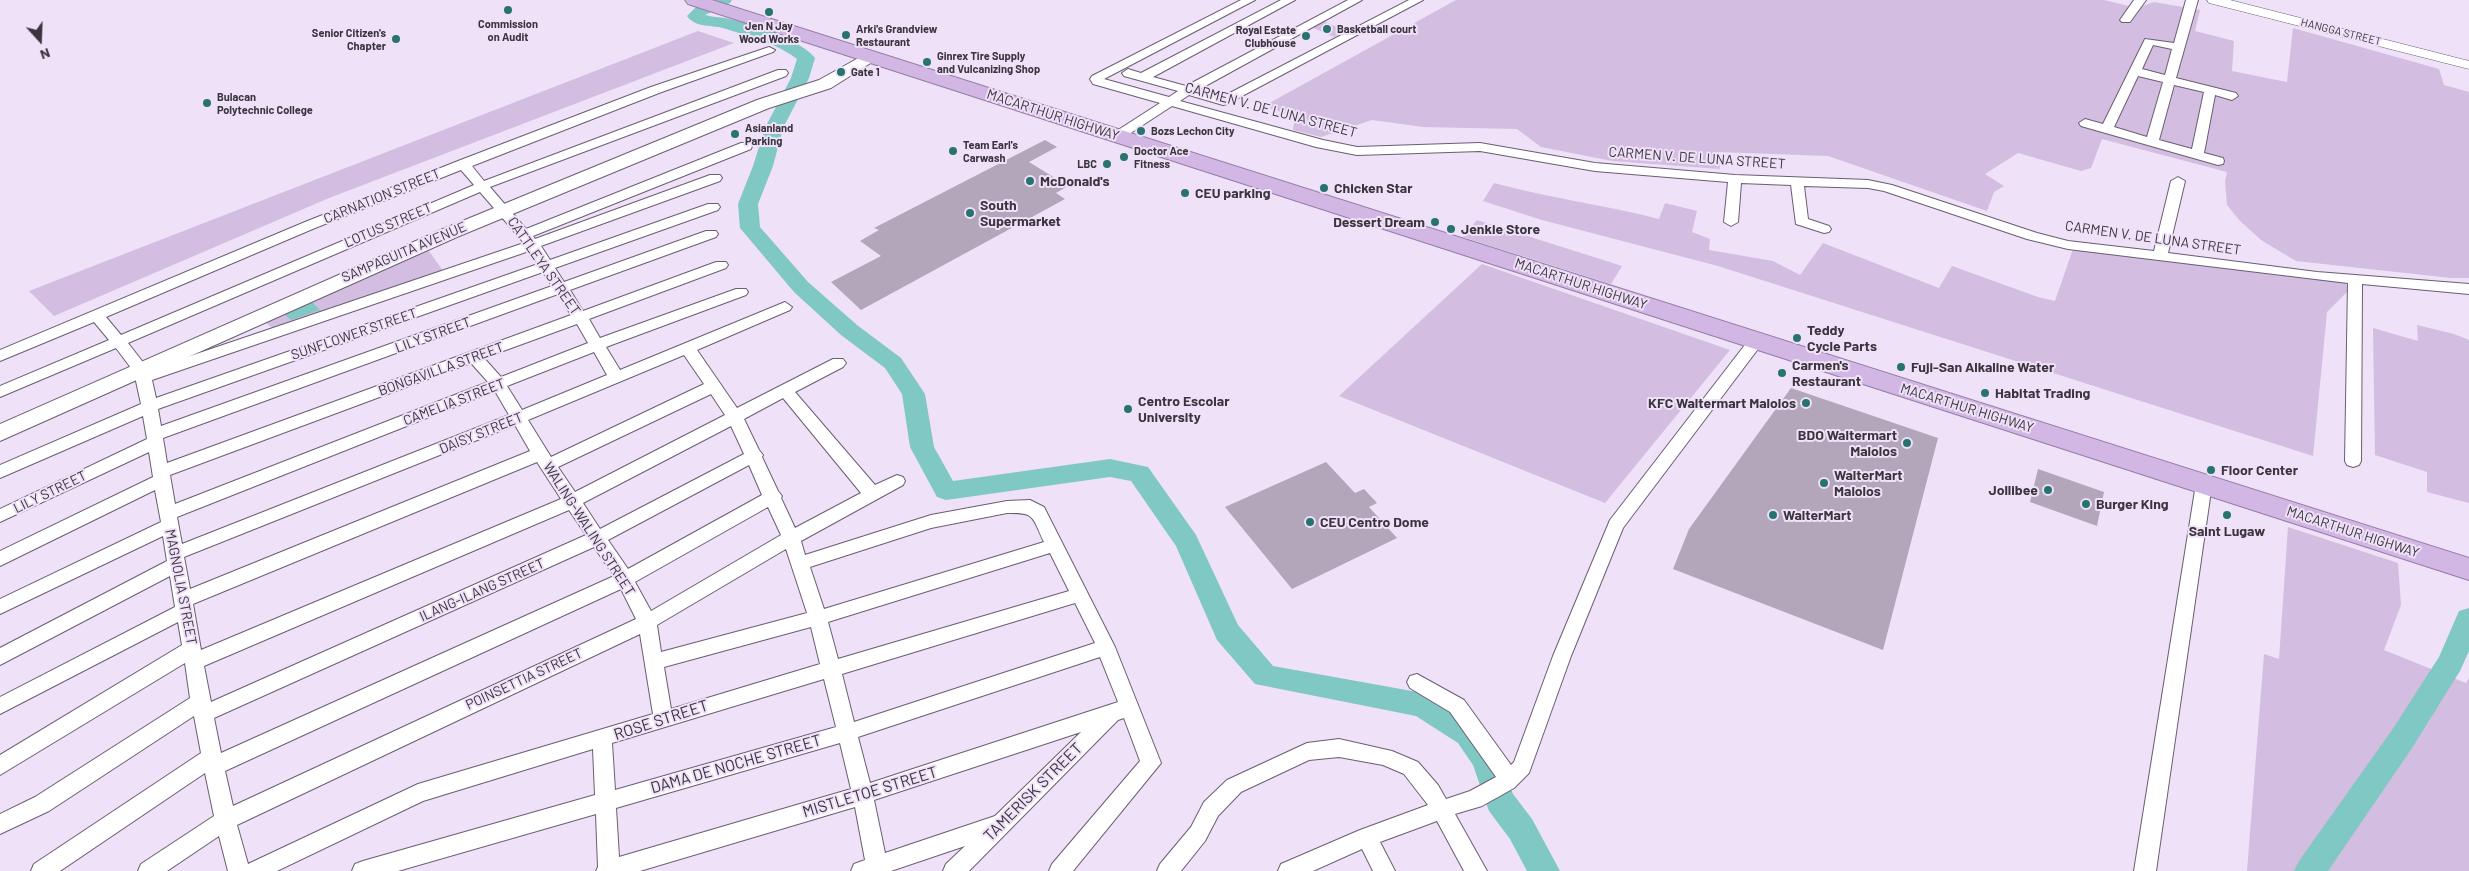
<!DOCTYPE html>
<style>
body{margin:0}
#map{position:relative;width:2469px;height:871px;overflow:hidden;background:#efe1f8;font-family:Barlow,sans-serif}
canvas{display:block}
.north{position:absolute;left:15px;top:15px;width:50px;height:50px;-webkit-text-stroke:4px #efe1f8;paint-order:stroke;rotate:160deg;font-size:14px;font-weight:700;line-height:20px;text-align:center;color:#39343d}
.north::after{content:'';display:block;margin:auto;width:18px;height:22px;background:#39343d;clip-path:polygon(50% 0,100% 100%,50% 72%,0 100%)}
</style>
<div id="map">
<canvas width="2469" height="871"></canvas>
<div class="north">N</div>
</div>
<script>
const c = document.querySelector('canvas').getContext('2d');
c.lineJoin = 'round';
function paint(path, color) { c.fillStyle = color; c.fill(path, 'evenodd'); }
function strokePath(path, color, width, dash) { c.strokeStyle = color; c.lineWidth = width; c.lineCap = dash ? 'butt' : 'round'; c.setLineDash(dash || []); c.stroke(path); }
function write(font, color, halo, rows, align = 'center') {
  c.font = font + ' Barlow,sans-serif'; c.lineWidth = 4; c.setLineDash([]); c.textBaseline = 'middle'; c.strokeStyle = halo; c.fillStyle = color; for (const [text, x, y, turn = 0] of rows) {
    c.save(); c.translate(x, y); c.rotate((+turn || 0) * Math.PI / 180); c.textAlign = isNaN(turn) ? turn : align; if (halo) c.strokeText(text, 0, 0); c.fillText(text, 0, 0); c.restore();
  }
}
paint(new Path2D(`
 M1456,0H2104L2137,8L2154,2L2200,10L2195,31L2234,41L2232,71L2287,82L2293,28L2439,69L2444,85L2469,92V278H2451L2296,261L2261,240L2240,221L2227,205L2225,181L2227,172L2102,139L2091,168L2081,171L2018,153L1985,174L2004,186L1994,192L1987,211L1828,156L1718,152L1720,169L1612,161L1541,147L1517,129L1423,127L1372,120L1321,137L1293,130L1295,117L1264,106Z
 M1321,20L1346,31L1334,37L1309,26Z
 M698,31L734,43L329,198L54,316L29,291Z
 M1494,183C1549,198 1605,205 1659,219L1665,203L1697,211L1692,232L1710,239L1709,250L1773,261L1800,275L1823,243L1939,288L1952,266L2038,297L2055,301L2073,249L2154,260L2345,279L2348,291L2327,312L2313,456L1718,266L1542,220L1483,201Z
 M1477,220L1622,266L1611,284L1463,237Z
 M426,247L444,272L274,330L263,320Z
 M1482,264L1730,350L1605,503L1339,396Z
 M2417,325L2454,334L2469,340V503L2427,492V472L2375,455L2373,328L2418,341Z
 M2288,527L2398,563L2401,605L2384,650L2466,683L2469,678V871H2247L2264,654L2279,659Z`), '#d3bde1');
paint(new Path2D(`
 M310,300L320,310L291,320L283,313Z`), '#7fc8c4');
paint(new Path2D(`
 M711,0H732L730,3L705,15C712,17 719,17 725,18C747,22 802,40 815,58L809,78L783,128L773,166L758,204L760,227L808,282L857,325L901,358L925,394L934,447L953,481L1110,459L1148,467L1196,535L1238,625L1273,666L1423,693L1433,696L1478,725L1496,751L1513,794L1532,819L1560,871H1527L1510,839L1489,811L1473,765L1458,743L1416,716L1255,684L1217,640L1176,546L1131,481L1110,477L946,500L937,497L910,447L902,394L885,368L841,335L794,292L740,228L738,204L753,166L765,128L791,78L797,59C778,44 749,36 726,29C713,24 696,29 687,16L696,7Z
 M2469,608V651L2460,671L2412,748L2328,871H2294L2299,861L2392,730L2439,657L2459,611Z`), '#7fc8c4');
paint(new Path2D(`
 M1045,140L1057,147L1029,162L1068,186L1056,193L1065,199L861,310L831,282L881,256L860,241L879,230L874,228Z
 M1791,388L1938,438L1883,650L1673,569L1689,529Z
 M1326,462L1355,493L1364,489L1377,503L1369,507L1397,538L1292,589L1225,507Z
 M2038,469L2104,492L2097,526L2030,502Z`), '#b3a6bb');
const minor = new Path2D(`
 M1241,0H1255L1104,79L1169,97L1178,91L1124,76L1122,73L1128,69L1141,73L1281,0H1295L1153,77L1186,86L1348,0H1362L1198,90L1222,97L1409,0H1423L1227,104L1223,105L1189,95L1180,101L1323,140L1357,147L1480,143L1595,163L1735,175L1868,180L1892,185L2037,233L2068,241L2154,251L2171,181L2178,177L2185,181L2168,253L2317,272L2469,284V294L2362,284L2361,461L2359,465L2353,467L2347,465L2345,461L2348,283L2068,249L2027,239L1884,191L1868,188L1804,186L1808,219L1829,226L1831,229L1829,232L1824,233L1796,224L1791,185L1741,183L1738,222L1731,226L1724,222L1728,182L1595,171L1480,151L1357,155L1316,147L1172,106L1123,138H1115L1113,135L1115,132L1160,103L1093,84L1090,79L1092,76Z
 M2134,0H2146L2130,22H2122L2120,20Z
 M2186,0H2198L2176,78L2236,93L2238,96L2232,100L2215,95L2204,153L2223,158L2224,161L2223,164L2218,165L2081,126L2079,123L2085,119L2103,124L2145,39L2174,43ZM2153,45L2172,49L2165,75L2142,69ZM2138,76L2163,82L2147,137L2114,127ZM2174,85L2204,92L2192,149L2159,140Z
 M769,47L775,50L773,52L659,93L472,166L484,181L778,70H786L788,73L786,76L490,187L526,229L741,143H751L752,146L751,149L533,236L535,239L710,175H720L722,178L720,181L541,246L550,260L708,204H718L720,207L718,210L555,268L564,282L706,231H716L718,234L716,237L570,290L583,311L716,262H726L728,265L726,268L589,319L600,338L736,289H746L748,292L746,295L606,347L620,370L785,302L792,307L790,310L697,350L737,408L833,359H843L846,363L843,367L795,392L875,485L897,475L903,477L905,481L903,485L801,541L805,555L931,515L1007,501L1030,500L1044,507L1115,647L1161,763L1073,871H1049L1052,864L1140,761L1124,718L1118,720L969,871H943L946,864L965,846L891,871H851L854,864L865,860L855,807L640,871H596L598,867L596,814L398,871H352L355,864L363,861L595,795L593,749L423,801L277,871H228L219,836L167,871H138L141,864L214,816L205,773L60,871H31L34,864L201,753L194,716L49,811L0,834V814L35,797L190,698L185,663L0,775V755L182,645L178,622L0,714V697L175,607L170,576L0,665V648L167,561L163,536L0,614V599L161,522L155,490L0,566V551L153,477L149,452L0,522V509L147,439L143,416L0,478V465L141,404L134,372L116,348L0,397V386L109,340L94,322L0,361V350L305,222L458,161L651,87ZM461,170L474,185L121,335L106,317L315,228ZM480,192L524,243L149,370L128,343ZM529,251L538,264L156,398L152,380ZM543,272L552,286L161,426L158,409ZM558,294L571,315L167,463L163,438ZM577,324L588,343L501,377L484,358ZM594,352L607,375L522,410L507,386ZM684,355L704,384L551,457L528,420ZM471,363L488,382L175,504L170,475ZM495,391L509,415L182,544L177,517ZM711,394L725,415L575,492L558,467ZM783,398L861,493L795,528L781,498L782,496L778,491L762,457L763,455L759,450L744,419ZM515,425L530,451L190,589L184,557ZM731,426L744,454L600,529L583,503ZM537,462L561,499L201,650L193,604ZM749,465L762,495L628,569L608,540ZM768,507L781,535L651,611L635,582ZM569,510L586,535L211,702L204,666ZM1007,513C1036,512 1032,517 1044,542L824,609L810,567L931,528ZM594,547L614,576L221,753L214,718ZM786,549L807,613L661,652L657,625ZM1050,553L1069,591L838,659L828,622ZM621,589L636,619L233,806L225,771ZM1075,603L1095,643L854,722L842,674ZM811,627L820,664L671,709L664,667ZM640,634L653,714L418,784L248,864L237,825ZM1100,657L1118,702L870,783L858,737ZM824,679L836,727L615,790L612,743ZM1081,732L995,816L885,853L874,800ZM840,743L851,789L619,857L616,808Z
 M1756,336L1761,337L1764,341L1761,345L1623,528L1571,656L1529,773L1514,788L1482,806L1455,814L1487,871H1464L1437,821L1380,842L1395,871H1373L1362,849L1313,871H1278L1281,864L1360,830L1428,805L1404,774L1383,765L1339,757L1309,760L1241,792L1218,816L1205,841L1181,871H1157L1160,864L1191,827L1204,802L1227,780L1307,743L1339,739L1392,751L1418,762L1438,785L1446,799L1470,791L1496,777L1450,712L1410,688L1407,682L1410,676L1417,674L1464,700L1511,765L1514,762L1553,656L1610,520L1751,337Z
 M2204,478L2210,480L2212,484L2156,871H2134L2196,484L2198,480Z`);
const tertiary = new Path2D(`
 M2207,0H2230L2469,61V69L2209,3Z`);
const secondary = new Path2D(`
 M871,51L879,56L877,59L831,88L769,108L457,237L0,441V424L443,229L757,100L819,80Z`);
const trunk = new Path2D(`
 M685,0H712L2469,558V580L688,4Z`);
strokePath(minor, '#6a5e71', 2);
strokePath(tertiary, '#6a5e71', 1);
strokePath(secondary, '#6a5e71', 2);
strokePath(trunk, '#957ca6', 2);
paint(minor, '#fff');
paint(tertiary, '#fff');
paint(secondary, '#fff');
paint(trunk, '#d2b6e4');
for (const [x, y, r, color] of [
 [508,10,5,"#28726f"],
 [769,12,5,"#28726f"],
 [1327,29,5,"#28726f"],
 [846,35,5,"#28726f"],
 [1306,36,5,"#28726f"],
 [396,39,5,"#28726f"],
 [927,62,5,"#28726f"],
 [841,72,5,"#28726f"],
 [207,103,5,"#28726f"],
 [1141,131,5,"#28726f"],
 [735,134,5,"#28726f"],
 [953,151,5,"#28726f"],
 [1124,157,5,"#28726f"],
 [1107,164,5,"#28726f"],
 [1030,181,5,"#28726f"],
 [1324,188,5,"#28726f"],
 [1185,193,5,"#28726f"],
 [970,213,5,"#28726f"],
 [1435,222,5,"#28726f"],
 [1451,229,5,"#28726f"],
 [1797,338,5,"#28726f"],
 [1901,367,5,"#28726f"],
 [1782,373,5,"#28726f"],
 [1985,393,5,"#28726f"],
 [1806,403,5,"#28726f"],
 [1128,409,5,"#28726f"],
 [1907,443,5,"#28726f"],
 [2211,470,5,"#28726f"],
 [1824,483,5,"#28726f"],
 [2048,490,5,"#28726f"],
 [2086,504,5,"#28726f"],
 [1773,515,5,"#28726f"],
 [2227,515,5,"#28726f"],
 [1310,522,5,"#28726f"]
]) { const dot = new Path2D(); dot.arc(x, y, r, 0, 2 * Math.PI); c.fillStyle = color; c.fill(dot); strokePath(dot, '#efe1f8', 2); }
write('bold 11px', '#39343d', '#efe1f8', [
 ["Commission",508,24,"center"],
 ["on Audit",508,37,"center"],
 ["Jen N Jay",769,26,"center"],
 ["Wood Works",769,39,"center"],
 ["Arki's Grandview",856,29],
 ["Restaurant",856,42],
 ["Basketball court",1337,29],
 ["Royal Estate",1296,30,"right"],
 ["Clubhouse",1296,43,"right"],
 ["Senior Citizen's",386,33,"right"],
 ["Chapter",386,46,"right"],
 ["Ginrex Tire Supply",937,56],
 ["and Vulcanizing Shop",937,69],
 ["Gate 1",851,72],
 ["Bulacan",217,97],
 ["Polytechnic College",217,110],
 ["Asianland",745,128],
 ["Parking",745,141],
 ["Bozs Lechon City",1151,131],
 ["Team Earl's",963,145],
 ["Carwash",963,158],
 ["Doctor Ace",1134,151],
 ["Fitness",1134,164],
 ["LBC",1097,164,"right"]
], 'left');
write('11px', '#39343d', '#efe1f8', [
 ["HANGGA STREET",2341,32,14]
]);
write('14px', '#39343d', '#efe1f8', [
 ["CARMEN V. DE LUNA STREET",1271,110,15],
 ["MACARTHUR HIGHWAY",1053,115,18],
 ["CARMEN V. DE LUNA STREET",1697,158,4],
 ["CARNATION STREET",382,196,-22],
 ["LOTUS STREET",388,225,-23],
 ["CARMEN V. DE LUNA STREET",2153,238,8],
 ["SAMPAGUITA AVENUE",404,252,-23],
 ["CATTLEYA STREET",544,266,55],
 ["MACARTHUR HIGHWAY",1581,284,18],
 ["SUNFLOWER STREET",354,334,-19],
 ["LILY STREET",433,335,-20],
 ["BONGAVILLA STREET",441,369,-20],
 ["CAMELIA STREET",454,402,-21],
 ["MACARTHUR HIGHWAY",1967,408,17],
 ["DAISY STREET",481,433,-22],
 ["LILY STREET",50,492,-26],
 ["WALING-WALING STREET",589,529,57],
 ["MACARTHUR HIGHWAY",2353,532,18],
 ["MAGNOLIA STREET",181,587,79],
 ["ILANG-ILANG STREET",482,590,-24],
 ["POINSETTIA STREET",524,679,-25]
]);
write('bold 14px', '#39343d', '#efe1f8', [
 ["McDonald's",1040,181],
 ["Chicken Star",1334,188],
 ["CEU parking",1195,193],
 ["South",980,205],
 ["Supermarket",980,221],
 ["Dessert Dream",1425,222,"right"],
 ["Jenkie Store",1461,229],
 ["Teddy",1807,330],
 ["Cycle Parts",1807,346],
 ["Carmen's",1792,365],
 ["Restaurant",1792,381],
 ["Fuji-San Alkaline Water",1911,367],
 ["Habitat Trading",1995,393],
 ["Centro Escolar",1138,401],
 ["University",1138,417],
 ["KFC Waltermart Malolos",1796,403,"right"],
 ["BDO Waltermart",1897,435,"right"],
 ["Malolos",1897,451,"right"],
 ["Floor Center",2221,470],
 ["WalterMart",1834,475],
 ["Malolos",1834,491],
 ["Jollibee",2038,490,"right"],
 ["Burger King",2096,504],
 ["WalterMart",1783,515],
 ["CEU Centro Dome",1320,522],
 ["Saint Lugaw",2227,531,"center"]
], 'left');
write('16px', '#39343d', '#efe1f8', [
 ["ROSE STREET",661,720,-18],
 ["DAMA DE NOCHE STREET",736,764,-16],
 ["MISTLETOE STREET",870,792,-17],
 ["TAMERISK STREET",1033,792,-45]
]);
</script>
